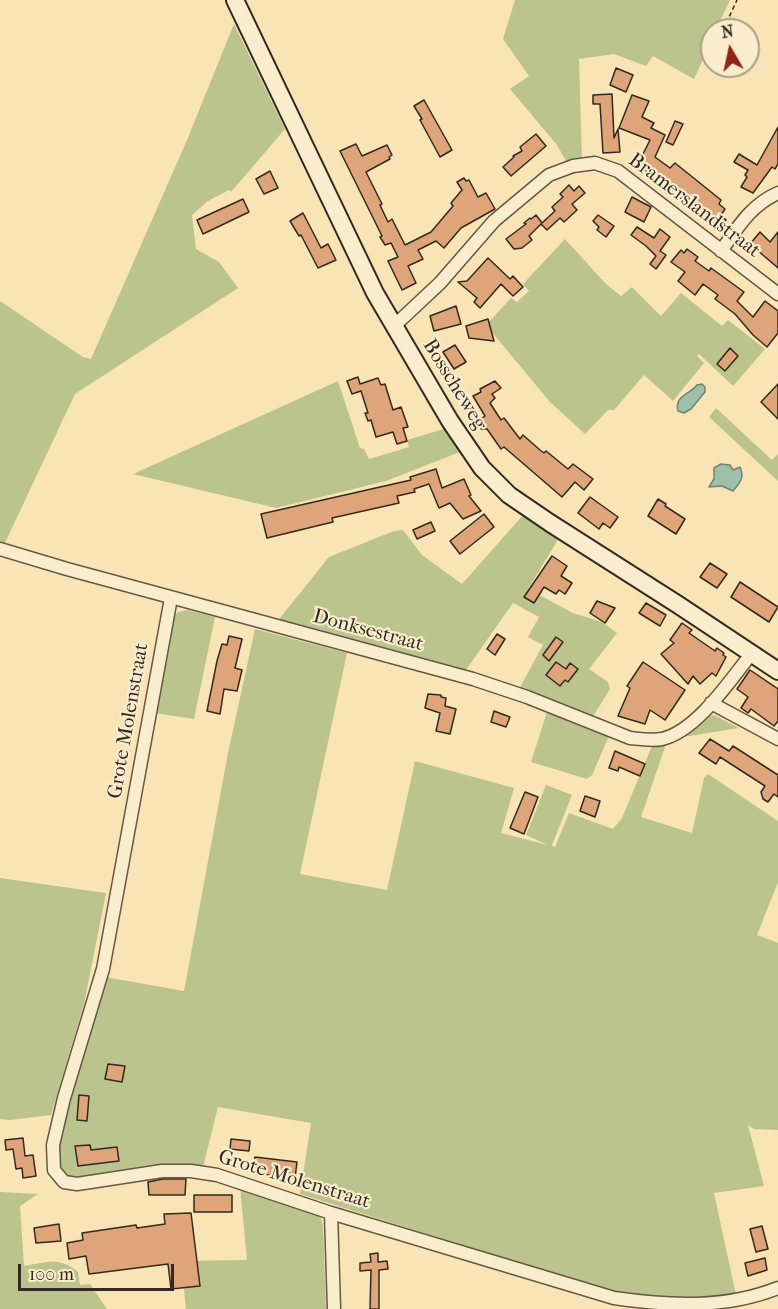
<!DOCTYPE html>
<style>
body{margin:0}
#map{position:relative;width:778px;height:1309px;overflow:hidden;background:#f8e4b4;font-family:"IM FELL French Canon",serif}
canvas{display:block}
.north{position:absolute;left:700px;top:18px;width:60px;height:60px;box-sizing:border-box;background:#faedce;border:2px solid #ab9f88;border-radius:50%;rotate:351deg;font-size:16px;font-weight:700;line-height:24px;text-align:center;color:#342920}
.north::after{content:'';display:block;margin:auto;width:21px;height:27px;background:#8f2418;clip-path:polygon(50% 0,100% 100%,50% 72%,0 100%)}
.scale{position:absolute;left:18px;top:1264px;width:156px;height:27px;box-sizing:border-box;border:3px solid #342920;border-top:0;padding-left:8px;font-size:18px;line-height:21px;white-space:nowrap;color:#342920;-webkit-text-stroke:4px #faedce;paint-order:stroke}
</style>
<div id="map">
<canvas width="778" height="1309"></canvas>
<div class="north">N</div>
<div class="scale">100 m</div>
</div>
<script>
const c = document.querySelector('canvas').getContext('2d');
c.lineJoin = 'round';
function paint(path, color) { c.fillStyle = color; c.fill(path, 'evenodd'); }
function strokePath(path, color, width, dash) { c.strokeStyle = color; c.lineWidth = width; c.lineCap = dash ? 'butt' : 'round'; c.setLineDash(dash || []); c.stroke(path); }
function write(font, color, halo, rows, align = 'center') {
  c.font = font + ' "IM FELL French Canon",serif'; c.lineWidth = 4.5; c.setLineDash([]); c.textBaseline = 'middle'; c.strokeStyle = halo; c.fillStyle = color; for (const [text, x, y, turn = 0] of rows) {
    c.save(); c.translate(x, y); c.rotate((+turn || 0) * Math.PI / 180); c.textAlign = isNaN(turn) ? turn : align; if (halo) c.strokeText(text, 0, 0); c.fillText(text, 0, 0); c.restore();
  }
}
paint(new Path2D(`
 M515,0H730L716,30H712V40L694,79L653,56L646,66L614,54L579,59L582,161L567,163L557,145L510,89L529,76L503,39Z
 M234,24L285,129L231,192L229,190L208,201L192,215L196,249L219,262L238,288L75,394L3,547L0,546V301L83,357L91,359L187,140Z
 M565,239L606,284L621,296L632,287L661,316L681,293L722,326L728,320L765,349L733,386L699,354L697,356L704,363L673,401L644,375L614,410H608L585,434L550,402L486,325L511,298L517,302L529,291L523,284Z
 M338,381L360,448L364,449L369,459L409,447L407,440L444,429L460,452L386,481L276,508L133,474Z
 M716,408L772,460L778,454V481L709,417Z
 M524,514L559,538L528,589L573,613L602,622L617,633L589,669L608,682L610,689L592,718L518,691L543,645L528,637L539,617L513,603L463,674L276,623L329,557L394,531L403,530L422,555L462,584Z
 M187,610L215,617L194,719L154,713L171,619L178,612Z
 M255,629L347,653L300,874L387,890L415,761L514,788L501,833L548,845L526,835L546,785L572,795L552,845L555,847L569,813L613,829L622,818L652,746L666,744L641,817L692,833L704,778L708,774L778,821V882L757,935L778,943V1130L754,1129L748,1125L764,1186L714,1193L736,1295L681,1300L609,1291L300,1194L311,1123L218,1107L203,1167L155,1166L75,1178C53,1173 58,1161 57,1142L105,977L184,991L228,753Z
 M547,712L609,736L592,775L587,779L531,762Z
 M714,715L739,728L677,738L700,718Z
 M0,878L106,893L84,1004L51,1115L10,1120L0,1119Z
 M240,1187L320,1214L323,1226L326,1309H186L181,1261L247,1260Z
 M0,1192L38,1194L20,1206L24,1266C46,1263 59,1256 78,1272L80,1285L90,1284L107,1309H0Z`), '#bcc48e');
const water = new Path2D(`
 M702,384L705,387V392L691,409L684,413L678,411C674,396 689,395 697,385Z
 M721,464L730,465L733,470L740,467C745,477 740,483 733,491L722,486L709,487L714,479V468Z`);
paint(water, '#9ebfa9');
strokePath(water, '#748372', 1.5);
const building = new Path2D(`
 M616,68L633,75L626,92L610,85Z
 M612,94L614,138L618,129L620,152L603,153L600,104H593V95Z
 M632,95L649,101L642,117L654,123L651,128L665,135L655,157L670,168L675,163L721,200L719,204L725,209L721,215L726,220L720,228L653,178L655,176L632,163L638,153L642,156L650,140L619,128Z
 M424,100L452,150L440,157L420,120L422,119L414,106Z
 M675,121L683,124L673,145L666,142Z
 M778,127V164L775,169L772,167L753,193L741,187L747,177L745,175L748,170L734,162L739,154L757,165Z
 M536,134L546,146L511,176L503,167L514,157L513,156L522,151L520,147Z
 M356,144L362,156L387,145L392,155L389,157L390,159L366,172L382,204L380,205L388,222L392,219L405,245L431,232L453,206L451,203L462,190L457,182L464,178L466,181L469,180L478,197L486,193L495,209L461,228L444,248L436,241L418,250L423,259L408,266L416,283L402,290L388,261L398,257L391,243L385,245L380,237L382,236L340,151Z
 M270,171L278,188L264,194L256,179Z
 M569,185L574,191L579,186L585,193L572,204L577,210L564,222L560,218L547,230L541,224L529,236L532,240L522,248L514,249L506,239L526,224L524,223L530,218L531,219L536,215L542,223L555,211L552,207L563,197L560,194Z
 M632,197L651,207L644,222L625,212Z
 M243,199L249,212L203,234L197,220Z
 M303,213L321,248L328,244L336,260L318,268L301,235L299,236L290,221Z
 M598,215L614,226L606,237L597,230L599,227L593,221Z
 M637,227L654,238L660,229L670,237L660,251L666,255L656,269L650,264L656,256L646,246L631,235Z
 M760,232L770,242L778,232V268L750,244Z
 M687,249L698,257L695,261L709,271L711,268L744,292L737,301L753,317L765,301L778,311V333L767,347L753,335L735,314L715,299L718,295L703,284L695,295L678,281L685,272L671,262L681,250L684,253Z
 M488,258L510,279L513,276L523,287L513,296L501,284L480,308L474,302L477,298L458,282L467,281Z
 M456,306L461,324L434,331L430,316Z
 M488,319L494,341L469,338L466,326Z
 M455,345L466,362L454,369L443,352Z
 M730,348L738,356L725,371L717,364Z
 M358,377L360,384L378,378L381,385L385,384L393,410L401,407L408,427L403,428L407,441L397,444L393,432L376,437L371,420L368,421L365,413H368L361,391L352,394L347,381Z
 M495,381L501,388L492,394L495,398L490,403L501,420L504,418L520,439L523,435L540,450L544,453L546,451L568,469L573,464L593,479L584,490L575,482L562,497L504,447L501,449L487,429H481L484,424L481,419L485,416L473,396L481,392L480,389Z
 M778,384V419L761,402Z
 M436,469L442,488L464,479L471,495L469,496L481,511L463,519L450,503L439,508L429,484L414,489L415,492L397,496L399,503L332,518L333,522L267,538L261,514L411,480L410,477Z
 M590,497L618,517L610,528L603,523L599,529L578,513Z
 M658,499L666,504L665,506L685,519L676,534L648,516Z
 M484,514L494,527L460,554L450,541Z
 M431,522L435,531L417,539L413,530Z
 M552,556L567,566L561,576L572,583L565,594L559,590L556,594L544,587L534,603L524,597Z
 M710,563L727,574L717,588L700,577Z
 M740,582L778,607L769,622L731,597Z
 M597,601L615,608L605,623L590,613Z
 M646,603L666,615L660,626L639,613Z
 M682,623L692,630L689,633L715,651L717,648L724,653L723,655L726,657L716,676L712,673L700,684L693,676L688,684L661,654L674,643L670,640Z
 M497,634L505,639L495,655L487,649Z
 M229,636L242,639L235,668L242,670L237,691L224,689L220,714L207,711L217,661L222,644L227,645Z
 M556,637L563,642L549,661L543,655Z
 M556,662L566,669L570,663L578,669L568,682L565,680L560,686L546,675Z
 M643,662L685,690L665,720L650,710L645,724L618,716L630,688L627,686Z
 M750,670L778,689V721L774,726L751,709L748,713L741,708L748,697L737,689Z
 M428,694L441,695V697L446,698L445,706L456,709L450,734L436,731L440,713L425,708Z
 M494,711L510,717L506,727L491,722Z
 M710,739L729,751L733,746L778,775V797L774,794L768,802L763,799L761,792L765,786L720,757L716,764L699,753Z
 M615,751L645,764L640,776L619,767L618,771L609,768Z
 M525,792L538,797L524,834L510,828Z
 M585,796L600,801L595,817L580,811Z
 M108,1064L125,1066L122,1082L105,1079Z
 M79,1095L89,1096L87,1121L77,1120Z
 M23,1138L25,1156L33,1155L36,1176L23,1178L22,1168L16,1169L13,1149L6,1150L5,1140Z
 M231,1139L250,1141L249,1151L230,1149Z
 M90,1145L91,1150L117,1147L119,1161L78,1166L75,1146Z
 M255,1157L297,1162L295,1178L253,1173Z
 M163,1179H186L185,1195H149L148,1182Z
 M194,1195H232V1212H194Z
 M191,1213L200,1286L171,1289L168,1264L89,1274L86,1256L69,1259L67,1243L83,1240L82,1233L136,1225L137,1228L165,1224L164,1214Z
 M59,1224L61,1241L36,1243L34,1228Z
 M762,1226L768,1249L756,1252L750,1229Z
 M378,1253V1262L387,1261L388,1269L379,1270V1309H370L371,1270L360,1271V1263L371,1262L370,1254Z
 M765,1258L767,1270L748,1276L745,1263Z`);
paint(building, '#dda579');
strokePath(building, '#342920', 1.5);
const street = new Path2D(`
 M721,251C738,227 751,205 778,193
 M393,327L440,283L494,221L549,175L573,166L595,163L618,171L778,294
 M0,549L67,569L473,679L527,697L630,738C640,739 651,741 662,739C697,731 731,679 752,653
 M171,598L103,969L64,1098L53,1145L54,1170L64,1182L77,1184L162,1171H191L217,1175L331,1213L614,1298C670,1306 725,1309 778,1288
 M711,703L778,739
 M331,1213L334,1309`);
const secondary = new Path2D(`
 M235,0L375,293L450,421L482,468L509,495L550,523L677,604L778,671`);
strokePath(street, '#655845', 15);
strokePath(secondary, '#342920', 20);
strokePath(new Path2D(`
 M723,30L737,0`), '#342920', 1.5, [4.5, 3]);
strokePath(street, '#faedce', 12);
strokePath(secondary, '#faedce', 16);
write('20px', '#342920', '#faedce', [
 ["Bramerslandstraat",694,206,37],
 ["Bosscheweg",454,385,58],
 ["Donksestraat",368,631,15],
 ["Grote Molenstraat",129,721,-80],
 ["Grote Molenstraat",294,1180,17]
]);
</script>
